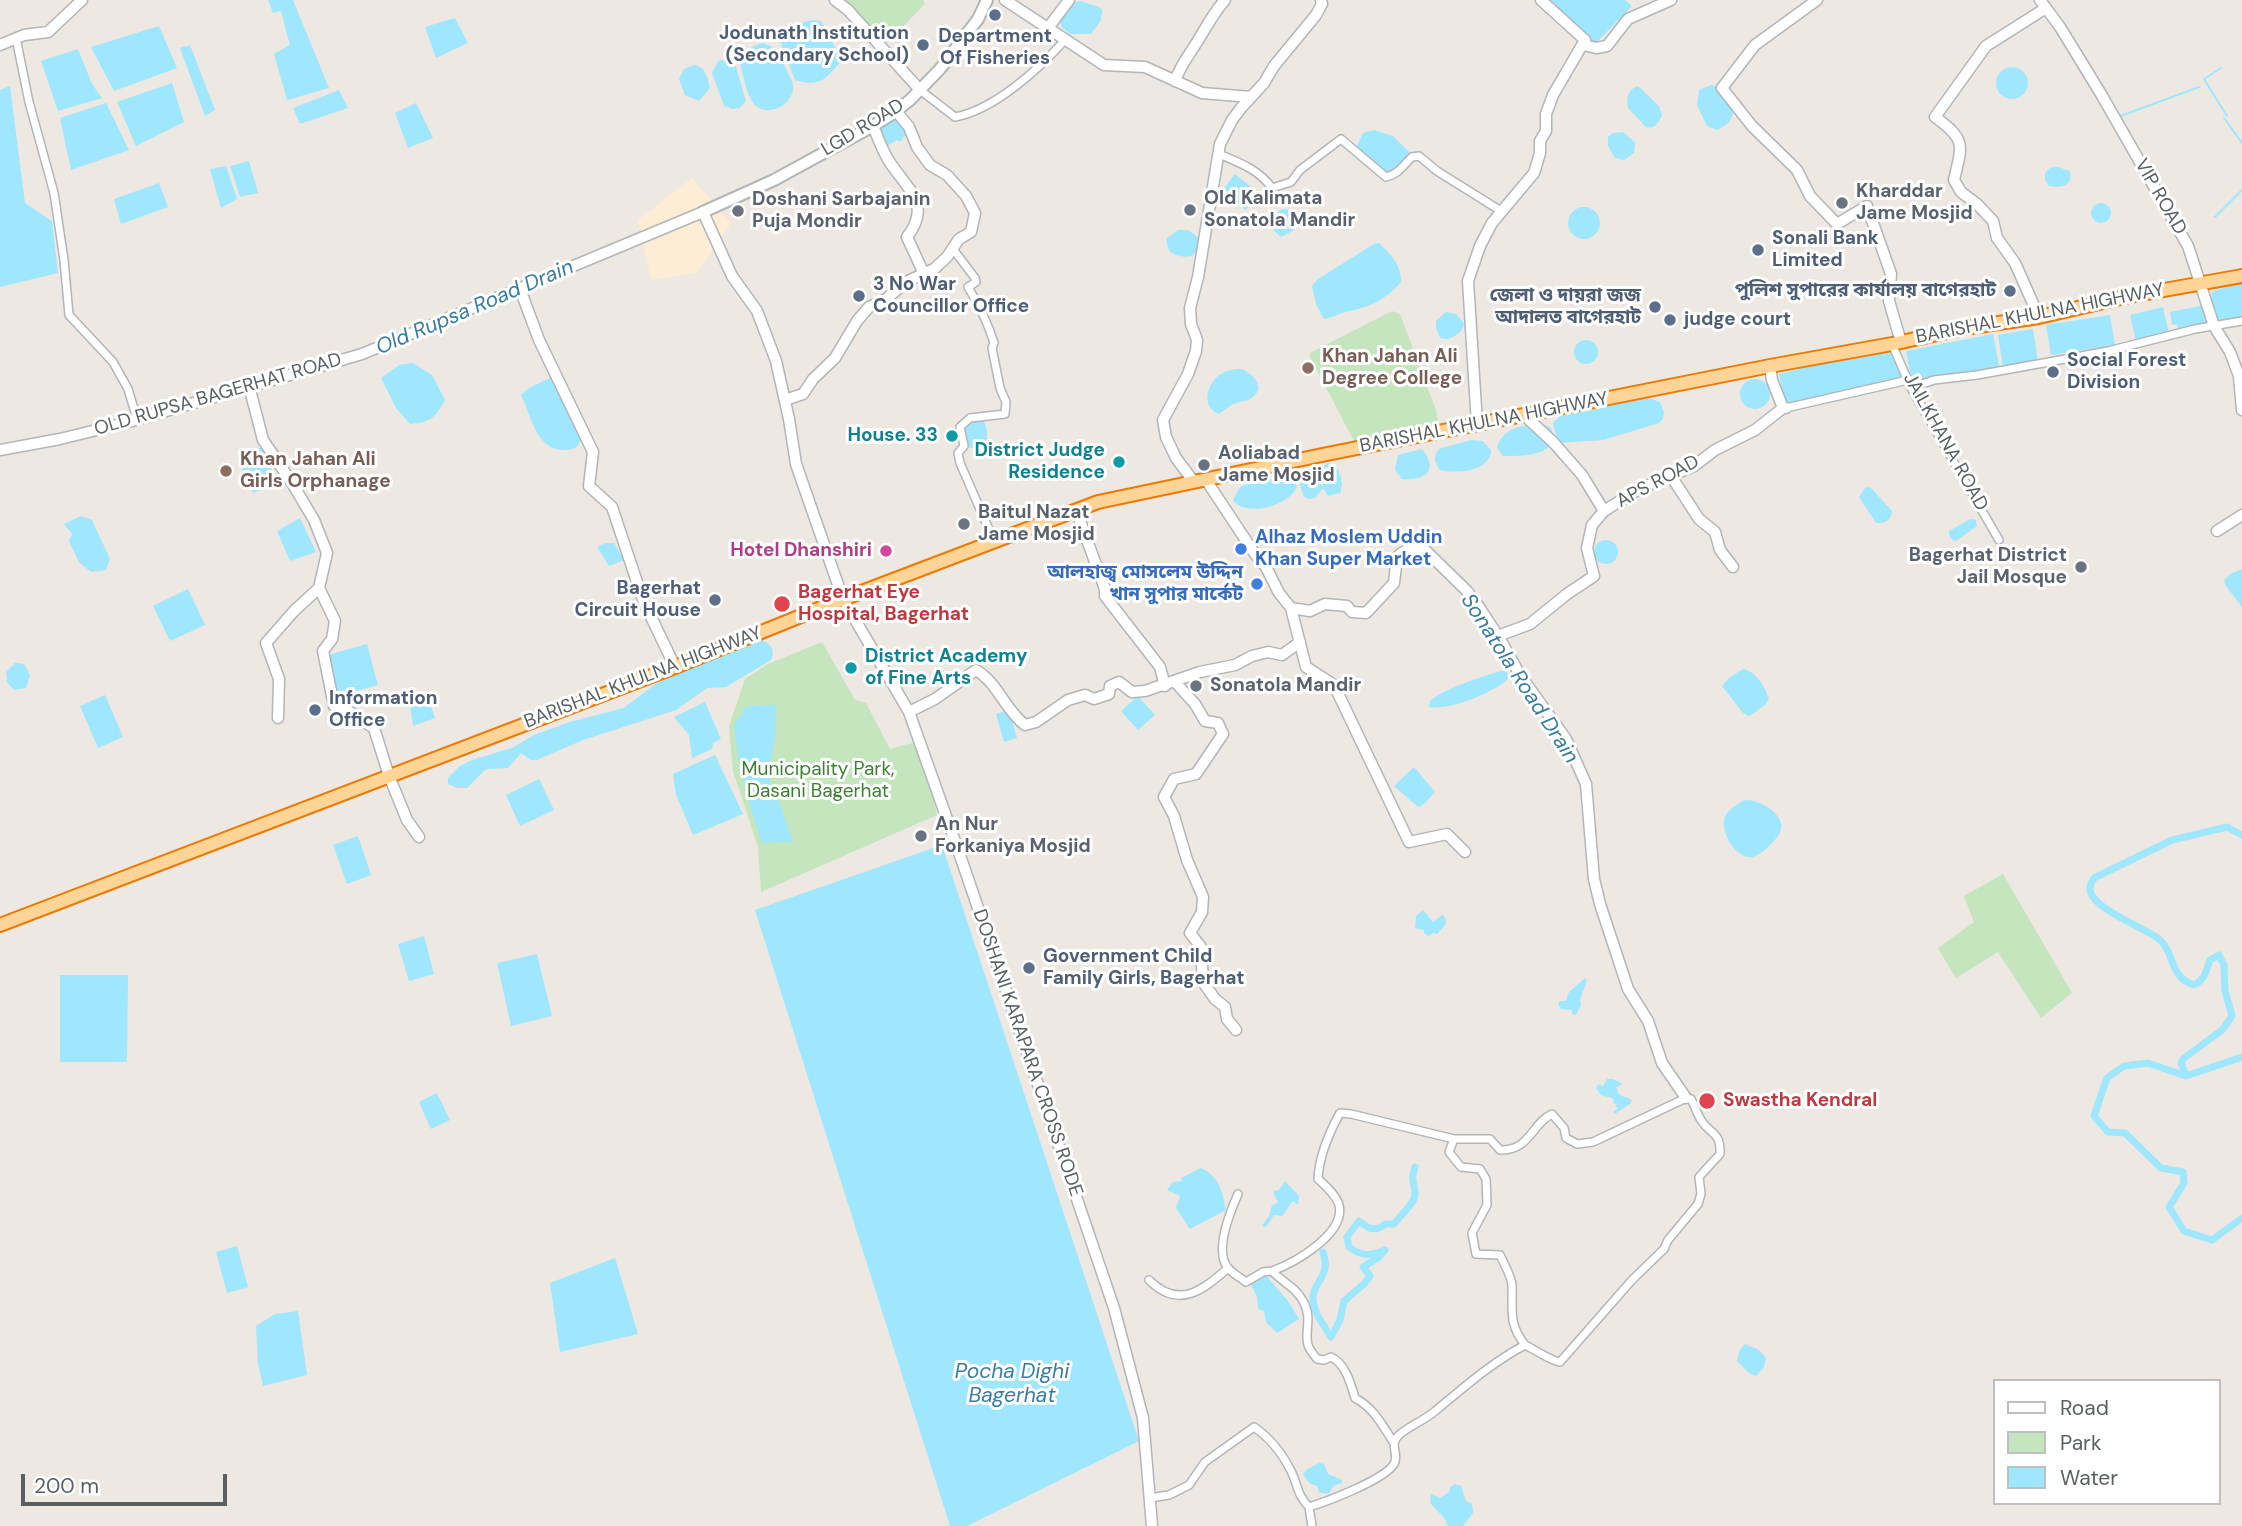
<!DOCTYPE html>
<meta charset="utf-8">
<style>
body{margin:0}
#map{position:relative;width:2242px;height:1526px;overflow:hidden;background:#ede8e1;font-family:"DM Sans",sans-serif}
canvas{display:block}
.legend{position:absolute;left:1993px;top:1379px;width:228px;height:126px;box-sizing:border-box;background:#fff;border:2px solid #bdbfc0;margin:0;padding:9px 12px;list-style:none;font-size:21px;color:#5a5f62}
.legend li{display:flex;align-items:center;gap:14px;height:35px}
.legend b{width:35px;border:2px solid #bdbfc0}
.scale{position:absolute;left:21px;top:1474px;width:206px;height:32px;box-sizing:border-box;border:4px solid #5a5f62;border-top:0;padding-left:9px;font-size:21px;line-height:24px;white-space:nowrap;color:#5a5f62;-webkit-text-stroke:5px #fff;paint-order:stroke}
</style>
<div id="map">
<canvas width="2242" height="1526"></canvas>
<ul class="legend">
<li><b style="height:9px;background:#fff"></b>Road</li>
<li><b style="height:19px;background:#c4e5bd"></b>Park</li>
<li><b style="height:19px;background:#9fe6ff"></b>Water</li>
</ul>
<div class="scale">200 m</div>
</div>
<script>
const c = document.querySelector('canvas').getContext('2d');
c.lineJoin = 'round';
function paint(path, color) { c.fillStyle = color; c.fill(path, 'evenodd'); }
function strokePath(path, color, width, dash) { c.strokeStyle = color; c.lineWidth = width; c.lineCap = dash ? 'butt' : 'round'; c.setLineDash(dash || []); c.stroke(path); }
function write(font, color, halo, rows, align = 'center') {
  c.font = font + ' "DM Sans","Noto Sans Bengali",sans-serif'; c.lineWidth = 6; c.setLineDash([]); c.textBaseline = 'middle'; c.strokeStyle = halo; c.fillStyle = color; for (const [text, x, y, turn = 0] of rows) {
    c.save(); c.translate(x, y); c.rotate((+turn || 0) * Math.PI / 180); c.textAlign = isNaN(turn) ? turn : align; if (halo) c.strokeText(text, 0, 0); c.fillText(text, 0, 0); c.restore();
  }
}
paint(new Path2D(`
 M692,178L731,223L698,272L651,280L638,220Z`), '#feedd5');
paint(new Path2D(`
 M846,0H923L925,4L884,46Z
 M1392,311L1400,314L1437,413L1438,423L1434,426L1354,441L1310,357V353Z
 M822,642L855,700L866,703L890,749L919,741L937,815L761,892L758,847L733,771L729,726L745,679L768,664Z
 M2003,874L2072,993L2041,1018L1998,952L1956,978L1938,948L1974,922L1964,896Z`), '#c4e5bd');
paint(new Path2D(`
 M268,0H293L329,88L287,100L274,54L290,45L281,11L273,13Z
 M1542,0H1625L1632,6L1592,47Z
 M1081,1L1099,7L1102,10L1101,20L1091,34H1070L1061,26L1060,17L1072,3Z
 M455,18L468,43L436,58L425,27Z
 M814,20L821,21L842,60C826,79 820,88 795,80L780,41C790,27 797,22 814,20Z
 M159,26L177,68L114,91L91,47Z
 M762,43C776,47 778,52 784,65C786,70 792,78 793,84C796,105 764,121 752,101C745,90 743,72 739,59L745,50Z
 M190,45L215,110L205,116L180,48Z
 M78,49L92,84L102,98L58,111L41,61Z
 M730,58L734,60L746,101L740,108L733,109L724,106L712,73L718,61Z
 M694,65C705,66 708,78 710,88L699,101L685,95L679,79L684,69Z
 M1996 83a16 16 0 1 1 32 0a16 16 0 1 1-32 0Z
 M172,83L184,122L136,146L117,102Z
 M1711,85L1722,88C1734,105 1741,119 1717,130L1707,126L1697,105L1699,90Z
 M10,86L25,203L52,221L58,273L0,287V90Z
 M1638,86L1659,106L1662,115C1659,123 1655,129 1646,127L1628,108C1626,98 1628,89 1638,86Z
 M339,90L348,108L300,124L293,108Z
 M106,103L129,150L71,170L60,118Z
 M416,103L433,138L408,148L395,113Z
 M893,118L899,120L906,134L900,142L897,140L887,146H884L883,138L878,128Z
 M1374,130L1393,136L1412,155C1411,169 1403,174 1389,176L1356,148L1363,133Z
 M1623,132L1635,142L1634,153L1624,160L1615,158L1608,146V137L1613,133Z
 M249,161L258,193L240,197L230,166Z
 M226,166L237,199L221,208L210,169Z
 M2058,167L2070,171C2073,187 2061,188 2049,186L2045,180V173L2050,168Z
 M1235,174L1260,194L1246,210L1222,191Z
 M159,183L168,207L121,224L114,199Z
 M2091 213a10 10 0 1 1 20 0a10 10 0 1 1-20 0Z
 M1568 223a16 16 0 1 1 32 0a16 16 0 1 1-32 0Z
 M1282,209C1292,209 1297,211 1301,220L1294,230L1281,237L1274,231L1271,222L1276,214Z
 M1178,230H1188L1198,237L1200,247L1192,256C1178,258 1165,254 1167,238Z
 M1379,243C1390,253 1402,266 1401,282C1385,300 1370,307 1346,312C1338,314 1332,318 1324,319L1316,304L1312,286L1318,279L1374,244Z
 M2242,283V319L2220,324C2211,316 2208,301 2213,291Z
 M2205,305L2209,324L2179,331L2177,324L2172,325L2170,312Z
 M2163,307L2170,338L2137,346L2130,315Z
 M1446,312L1456,314L1464,323C1463,332 1456,336 1448,339L1440,338L1436,328V321Z
 M2110,315L2115,345L2051,355L2046,325Z
 M2033,329L2038,361L2003,367L1998,335Z
 M1993,334L1999,366L1912,383L1906,351Z
 M1574 352a12 12 0 1 1 24 0a12 12 0 1 1-24 0Z
 M1889,347L1902,380L1786,406L1779,374Z
 M413,363L432,375L445,400C435,418 431,422 410,424L396,408L381,378L399,365Z
 M1242,369C1255,375 1267,389 1250,399C1245,402 1239,401 1234,404C1228,406 1224,411 1219,414C1201,408 1206,383 1221,374C1227,370 1235,369 1242,369Z
 M550,378L555,379L582,437C579,445 576,450 567,450C536,452 532,417 521,395L529,388Z
 M1740 394a15 15 0 1 1 30 0a15 15 0 1 1-30 0Z
 M1648,398L1660,402L1664,412L1663,419L1659,423L1603,440L1558,443L1553,423L1562,414L1633,399Z
 M970,421H984L987,430V440L983,442L979,440L974,448H970L963,427Z
 M1530,424L1545,425L1551,428C1562,457 1520,456 1503,456L1497,447C1502,431 1515,428 1530,424Z
 M1471,440L1483,441L1491,450C1490,472 1457,474 1440,470C1434,461 1433,457 1439,449Z
 M262,447L277,482L253,493L237,458Z
 M1422,449C1439,470 1426,481 1402,479L1395,470L1398,455Z
 M1328,463L1335,465C1341,474 1344,483 1340,493L1328,496L1323,488L1315,498L1309,499L1304,497L1299,482L1300,474L1307,471L1313,473L1323,487L1322,467Z
 M1285,470L1291,472L1297,487C1289,506 1245,518 1233,500L1240,487Z
 M1870,487L1892,511C1892,520 1884,524 1876,523L1859,497L1865,488Z
 M81,516L92,520L110,559L106,570L91,572L79,562L69,541L72,534L64,524Z
 M300,518L316,552L290,561L277,531Z
 M1970,519L1976,520L1977,526L1956,541L1953,540L1949,535V531Z
 M1594 552a12 12 0 1 1 24 0a12 12 0 1 1-24 0Z
 M606,543H614L624,560L609,566L597,547Z
 M2242,569V607L2226,586L2224,580L2230,574Z
 M188,589L205,625L170,641L153,606Z
 M762,640C772,644 775,651 771,660L726,687L707,688L676,710L583,740L537,760H531L521,753L508,768L488,769L484,771L467,788H457L448,784V778L460,766L472,760L512,748L534,735L570,722L624,708L654,685L684,669Z
 M367,644L378,685L339,696L328,655Z
 M15,663L24,664L30,675L26,688L14,690L7,682L6,672Z
 M1743,669C1757,672 1765,687 1769,699L1764,706L1749,716L1743,713L1722,686L1729,678Z
 M1500,671H1506L1510,677C1496,692 1449,711 1429,707L1430,701C1447,687 1479,678 1500,671Z
 M105,695L123,737L98,748L80,706Z
 M427,695L435,718L413,726L410,704Z
 M1138,696L1155,715L1138,730L1121,711Z
 M705,702L721,739L713,743L712,749L692,758L689,735L674,717Z
 M776,705L775,737L768,774L772,791L780,804L793,842L762,843C749,804 738,766 734,725L747,706Z
 M1009,710L1017,738L1004,742L996,714Z
 M715,755L743,814L693,835L676,795L673,774Z
 M1414,767L1435,792L1424,804L1418,807L1394,786Z
 M539,779L554,810L520,826L506,795Z
 M1745,800C1761,799 1792,818 1778,836C1772,844 1762,854 1753,857C1736,861 1716,827 1727,813C1732,807 1739,803 1745,800Z
 M358,836L371,875L347,884L333,845Z
 M942,845L1139,1441L967,1526H950L755,910Z
 M1423,910L1433,922L1442,915L1445,917L1446,924L1437,934L1433,933L1429,936L1424,933V930L1415,928L1416,916Z
 M424,936L434,974L409,981L398,944Z
 M537,954L552,1016L511,1026L497,963Z
 M60,975H128L127,1062H60Z
 M1585,978L1587,980L1580,1000L1581,1005L1576,1015L1572,1014V1010L1561,1009L1558,1004L1560,1001H1566L1569,992Z
 M1607,1079H1613L1621,1083L1622,1085L1616,1087C1620,1100 1623,1094 1632,1100L1631,1103L1615,1114L1614,1112L1618,1108L1615,1106L1617,1104L1613,1103L1614,1101L1612,1098L1601,1095L1596,1088L1598,1084L1603,1086Z
 M437,1093L450,1120L431,1129L419,1102Z
 M1201,1168C1220,1177 1222,1191 1226,1210L1190,1229L1176,1208L1180,1196L1167,1190L1173,1182L1182,1181L1181,1178Z
 M1285,1181L1299,1196L1298,1205L1293,1201L1282,1216L1274,1215L1266,1227L1262,1226L1269,1216L1272,1205L1278,1203L1273,1191L1279,1190Z
 M237,1246L248,1287L227,1293L216,1252Z
 M615,1258L638,1334L560,1352L550,1283Z
 M1264,1273L1288,1301L1299,1319L1277,1333L1266,1322L1264,1311L1258,1309L1257,1297L1250,1282Z
 M298,1311L307,1375L263,1386L258,1364L256,1326L275,1314Z
 M1745,1344L1759,1350L1766,1358L1764,1367L1756,1376L1749,1373L1737,1361L1740,1350Z
 M1319,1463L1324,1464L1328,1474L1342,1480V1483L1333,1486L1330,1492L1327,1494L1319,1492L1317,1486L1309,1483L1303,1474L1306,1470Z
 M1455,1484L1461,1486L1466,1501L1472,1504L1473,1513L1463,1526H1448L1444,1518L1430,1503L1431,1494L1440,1498L1449,1492L1450,1487Z`), '#9fe6ff');
strokePath(new Path2D(`
 M2221,68L2204,79L2227,116
 M2118,117L2199,87
 M2224,118L2242,143
 M2215,217L2242,190`), '#9fe6ff', 2);
strokePath(new Path2D(`
 M2242,1057L2186,1076L2148,1063L2124,1066L2107,1078L2094,1116L2108,1132L2125,1133L2161,1168L2183,1172L2184,1183L2169,1207L2184,1231L2212,1240L2242,1218
 M2186,1076L2181,1063L2183,1059L2222,1030L2232,1016L2225,991L2224,965L2219,955L2210,960C2206,971 2205,980 2194,985C2168,976 2176,954 2159,939C2145,928 2088,907 2090,888C2090,884 2093,881 2094,878L2172,840L2227,827L2242,835
 M1323,1252C1325,1259 1327,1267 1323,1274C1319,1284 1312,1289 1313,1301C1315,1315 1324,1325 1331,1337L1340,1320L1344,1301L1365,1283L1370,1276L1363,1267L1379,1257L1385,1250C1369,1256 1363,1257 1349,1247L1347,1237L1359,1221L1369,1228L1377,1229L1386,1224H1394C1400,1216 1414,1204 1415,1195C1415,1182 1410,1182 1415,1167`), '#9fe6ff', 7);
const minor = new Path2D(`
 M16,38L29,102L54,193L64,260L69,315L113,362L128,389L137,419
 M920,90L955,117C994,110 1039,69 1065,40
 M1219,154C1240,163 1258,169 1272,188L1291,182L1300,170L1341,139L1386,177C1399,174 1403,165 1412,157L1419,156L1437,171L1501,211
 M953,249L975,278L976,282L968,287C979,305 988,323 994,343L992,348L1000,388L1006,402L1005,414L970,418L960,427L964,446L958,453L960,463L994,541
 M1892,344L1911,388L1999,540
 M1911,388L1934,380L1977,375L2049,362L2108,351L2195,329L2242,321
 M1786,408L1908,380
 M1454,1139L1449,1152L1461,1167L1480,1169L1486,1179L1487,1205L1472,1233L1476,1254L1500,1255C1504,1264 1512,1277 1512,1286C1513,1311 1508,1323 1525,1345
 M1238,1194C1230,1212 1214,1251 1228,1268C1233,1274 1241,1278 1246,1282L1263,1272L1272,1271C1282,1282 1296,1287 1303,1301C1313,1318 1304,1331 1308,1345C1309,1349 1314,1355 1317,1359L1324,1360L1331,1357C1345,1363 1351,1384 1355,1398C1375,1409 1382,1425 1394,1443
 M1149,1280C1179,1310 1203,1290 1228,1268
 M1149,1498L1169,1495L1189,1485L1205,1462L1254,1427C1270,1438 1282,1453 1291,1471C1298,1485 1297,1495 1309,1507C1328,1501 1384,1480 1394,1464C1400,1455 1388,1444 1399,1435C1409,1426 1423,1421 1434,1412C1463,1388 1491,1363 1525,1345C1534,1349 1551,1361 1560,1362L1632,1280L1664,1249L1668,1240L1698,1204L1701,1194L1699,1177L1720,1154C1721,1131 1710,1135 1701,1120C1697,1114 1695,1106 1691,1099L1686,1098L1593,1142L1577,1144L1566,1138L1564,1128L1552,1114C1532,1123 1530,1151 1500,1150L1490,1139H1454L1351,1114L1340,1113C1329,1133 1319,1156 1318,1179C1326,1186 1336,1195 1339,1205C1346,1234 1294,1263 1272,1271
 M1309,1507L1312,1526`);
const tertiary = new Path2D(`
 M835,0L848,10L920,90
 M1005,0L1104,65L1145,67L1202,93L1251,97
 M1817,0L1755,45L1722,88L1752,126L1797,170L1810,196L1837,224L1867,206L1891,274L1889,301L1901,342
 M2040,0L2060,27L2101,94L2188,246L2214,326L2230,352L2239,376L2242,410
 M1048,28L1069,0
 M0,45L24,35L48,32L82,0
 M1584,45L1596,48L1607,46L1628,19L1671,0
 M1175,81C1181,64 1188,57 1197,42C1206,28 1213,13 1225,0
 M873,126C878,138 882,150 889,161C906,188 933,204 907,237L924,274
 M520,289L539,340L593,452L589,486L612,507L643,600L675,667
 M2039,317L2015,263L1997,238L1993,221L1977,204L1961,192L1954,180C1962,145 1967,140 1935,117L1986,46L2046,8
 M1770,366L1772,380L1783,408
 M249,386L263,440L292,483L314,520L327,553L319,588L335,621L332,639L323,651L334,706L348,711L374,728L389,776L407,820L419,837
 M785,400L803,394L813,379L835,358L857,321L869,307L885,300L906,282L934,269L947,257L959,239L971,232L975,213L966,196L947,175L930,165L917,147L909,127L896,111
 M1524,415L1554,443L1582,475L1604,511L1639,489L1694,466L1715,450L1755,430L1783,408H1786
 M1477,424L1468,281L1480,246L1492,223L1534,173L1540,153V141L1546,131V114L1553,95L1585,40L1541,0
 M0,450L60,439L125,423L362,354L703,212L732,276L757,311L776,361L789,419L796,464L843,599L909,712L963,864L1114,1308L1143,1418L1152,1526
 M1671,476L1699,519L1715,532L1720,550L1733,567
 M1206,480L1255,554L1266,567L1279,593L1291,608L1310,611L1325,604L1347,606L1352,612L1366,613L1394,583L1397,557C1405,549 1413,547 1424,549L1467,591L1479,607L1500,639L1520,675L1566,739L1586,784L1594,879L1600,904L1628,989L1648,1021L1662,1063L1686,1098
 M1194,482L1176,458L1166,437L1163,420L1188,374L1196,351L1197,340L1191,324L1190,308L1198,277L1220,144L1232,120L1241,108L1264,83L1274,66L1316,15L1322,4L1321,0
 M1076,510L1105,589V596L1160,667L1165,686
 M2217,531L2242,515
 M1291,608L1306,667L1334,685L1409,842L1447,834L1465,852
 M1498,636L1530,624L1567,594L1594,576L1587,548L1592,525L1604,511
 M1175,682L1195,704L1205,721L1218,723L1223,734L1196,774L1174,779L1164,797L1174,816L1187,860L1203,897L1202,912L1190,933L1201,947L1203,982L1215,999L1225,1007L1227,1019L1236,1030
 M909,712L935,699L976,670C998,683 1005,710 1025,725L1036,722L1068,700L1085,695L1094,699L1109,694L1110,686L1119,682L1132,692L1145,691L1200,672L1235,665L1252,656L1268,652L1282,655L1300,642
 M278,718L279,679L266,643L294,611L319,588`);
const secondary = new Path2D(`
 M703,212L774,180L873,126L892,114L910,100L940,69L978,19L987,0`);
const trunk = new Path2D(`
 M0,925L675,667L843,599L1098,502L1327,454L1770,366L1892,344L1965,328L2039,317L2125,297L2242,276`);
strokePath(minor, '#b2b5b9', 10);
strokePath(tertiary, '#b2b5b9', 13);
strokePath(secondary, '#b1b6b9', 14);
strokePath(trunk, '#ed7901', 16);
strokePath(minor, '#fff', 7);
strokePath(tertiary, '#fff', 10);
strokePath(secondary, '#fff', 10);
strokePath(trunk, '#fed596', 12);
for (const [x, y, r, color] of [
 [995,15,7,"#5c6f8a"],
 [923,45,7,"#5c6f8a"],
 [1842,203,7,"#6b7280"],
 [1190,210,7,"#6b7280"],
 [738,211,7,"#6b7280"],
 [1758,250,7,"#5c6f8a"],
 [2010,291,7,"#5c6f8a"],
 [859,296,7,"#5c6f8a"],
 [1655,307,7,"#5c6f8a"],
 [1670,320,7,"#5c6f8a"],
 [1308,368,7,"#8d6e63"],
 [2053,372,7,"#5c6f8a"],
 [952,436,7,"#0f9aa8"],
 [1119,462,7,"#0f9aa8"],
 [1204,465,7,"#6b7280"],
 [226,471,7,"#8d6e63"],
 [964,524,7,"#6b7280"],
 [1241,549,7,"#3f7fe0"],
 [886,551,7,"#d1479c"],
 [2081,567,7,"#6b7280"],
 [1257,584,7,"#3f7fe0"],
 [715,600,7,"#5c6f8a"],
 [782,604,9,"#e0444e"],
 [851,668,7,"#0f9aa8"],
 [1196,686,7,"#6b7280"],
 [315,710,7,"#5c6f8a"],
 [921,836,7,"#6b7280"],
 [1029,968,7,"#5c6f8a"],
 [1707,1101,9,"#e0444e"]
]) { const dot = new Path2D(); dot.arc(x, y, r, 0, 2 * Math.PI); c.fillStyle = color; c.fill(dot); strokePath(dot, '#fff', 2.5); }
write('bold 19px', '#4e5e75', '#fff', [
 ["Jodunath Institution",909,34,"right"],
 ["(Secondary School)",909,56,"right"],
 ["Department",995,37,"center"],
 ["Of Fisheries",995,59,"center"],
 ["Sonali Bank",1772,239],
 ["Limited",1772,261],
 ["3 No War",873,285],
 ["Councillor Office",873,307],
 ["পুলিশ সুপারের কার্যালয় বাগেরহাট",1996,291,"right"],
 ["জেলা ও দায়রা জজ",1641,296,"right"],
 ["আদালত বাগেরহাট",1641,318,"right"],
 ["judge court",1684,320],
 ["Social Forest",2067,361],
 ["Division",2067,383],
 ["Bagerhat",701,589,"right"],
 ["Circuit House",701,611,"right"],
 ["Information",329,699],
 ["Office",329,721],
 ["Government Child",1043,957],
 ["Family Girls, Bagerhat",1043,979]
], 'left');
write('19px', '#5a5f62', '#fff', [
 ["LGD ROAD",863,128,-31],
 ["VIP ROAD",2160,197,60],
 ["BARISHAL KHULNA HIGHWAY",2040,314,-11],
 ["OLD RUPSA BAGERHAT ROAD",218,395,-16],
 ["BARISHAL KHULNA HIGHWAY",1484,423,-11],
 ["JAILKHANA ROAD",1945,442,61],
 ["APS ROAD",1658,482,-28],
 ["BARISHAL KHULNA HIGHWAY",643,678,-21],
 ["DOSHANI KARAPARA CROSS RODE",1027,1053,71]
]);
write('bold 19px', '#5b616d', '#fff', [
 ["Kharddar",1856,192],
 ["Jame Mosjid",1856,214],
 ["Old Kalimata",1204,199],
 ["Sonatola Mandir",1204,221],
 ["Doshani Sarbajanin",752,200],
 ["Puja Mondir",752,222],
 ["Aoliabad",1218,454],
 ["Jame Mosjid",1218,476],
 ["Baitul Nazat",978,513],
 ["Jame Mosjid",978,535],
 ["Bagerhat District",2067,556,"right"],
 ["Jail Mosque",2067,578,"right"],
 ["Sonatola Mandir",1210,686],
 ["An Nur",935,825],
 ["Forkaniya Mosjid",935,847]
], 'left');
write('bold 19px', '#785e54', '#fff', [
 ["Khan Jahan Ali",1322,357],
 ["Degree College",1322,379],
 ["Khan Jahan Ali",240,460],
 ["Girls Orphanage",240,482]
], 'left');
write('bold 19px', '#0d838f', '#fff', [
 ["House. 33",938,436],
 ["District Judge",1105,451],
 ["Residence",1105,473],
 ["District Academy",865,657,"left"],
 ["of Fine Arts",865,679,"left"]
], 'right');
write('bold 19px', '#366cbe', '#fff', [
 ["Alhaz Moslem Uddin",1255,538],
 ["Khan Super Market",1255,560],
 ["আলহাজ্ব মোসলেম উদ্দিন",1243,573,"right"],
 ["খান সুপার মার্কেট",1243,595,"right"]
], 'left');
write('bold 19px', '#b23c85', '#fff', [
 ["Hotel Dhanshiri",872,551]
], 'right');
write('bold 19px', '#be3a42', '#fff', [
 ["Bagerhat Eye",798,593],
 ["Hospital, Bagerhat",798,615],
 ["Swastha Kendral",1723,1101]
], 'left');
write('19px', '#3e8033', '#fff', [
 ["Municipality Park,",818,770],
 ["Dasani Bagerhat",818,792]
]);
write('italic 21px', '#387c9f', '#fff', [
 ["Old Rupsa Road Drain",475,308,-23],
 ["Sonatola Road Drain",1519,679,57],
 ["Pocha Dighi",1012,1372],
 ["Bagerhat",1012,1396]
]);
</script>
